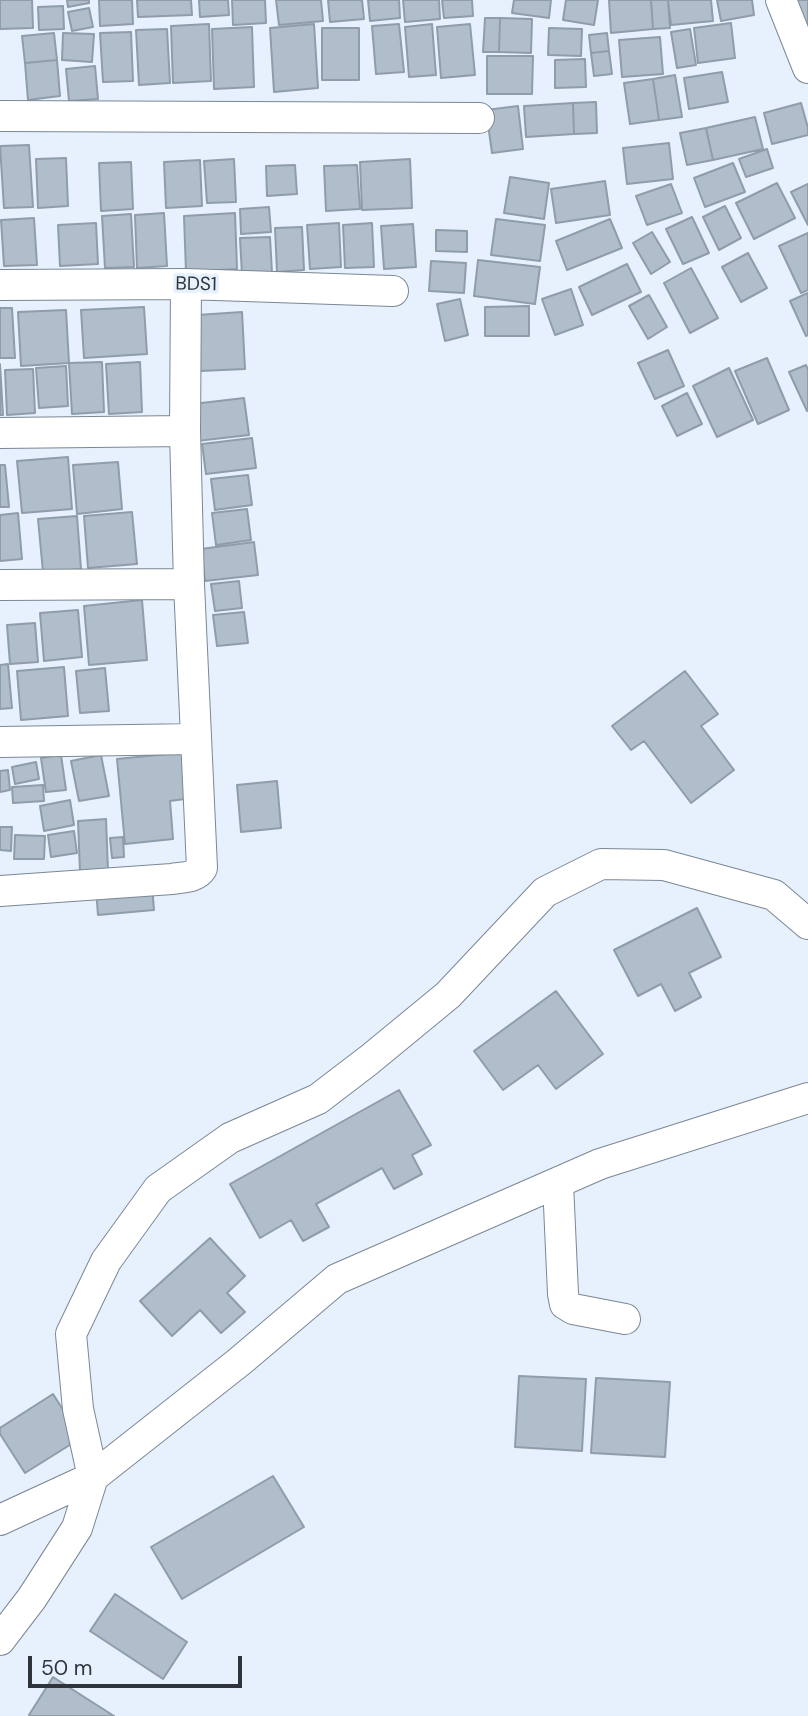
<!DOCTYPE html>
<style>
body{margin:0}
#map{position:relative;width:808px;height:1716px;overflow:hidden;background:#e6f1fd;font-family:"DM Sans",sans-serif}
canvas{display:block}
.scale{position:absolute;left:28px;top:1656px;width:214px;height:32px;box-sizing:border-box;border:4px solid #2e3439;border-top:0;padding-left:9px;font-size:21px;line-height:24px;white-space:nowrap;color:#2e3439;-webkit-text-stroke:5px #e6f1fd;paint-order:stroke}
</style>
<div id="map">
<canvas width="808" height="1716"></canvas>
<div class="scale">50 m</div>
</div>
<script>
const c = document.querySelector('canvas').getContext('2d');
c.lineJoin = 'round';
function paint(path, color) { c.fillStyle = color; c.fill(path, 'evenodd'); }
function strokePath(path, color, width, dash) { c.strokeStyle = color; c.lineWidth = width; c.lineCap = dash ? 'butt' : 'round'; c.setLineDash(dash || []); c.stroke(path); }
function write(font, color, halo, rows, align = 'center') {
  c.font = font + ' "DM Sans",sans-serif'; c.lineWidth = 7; c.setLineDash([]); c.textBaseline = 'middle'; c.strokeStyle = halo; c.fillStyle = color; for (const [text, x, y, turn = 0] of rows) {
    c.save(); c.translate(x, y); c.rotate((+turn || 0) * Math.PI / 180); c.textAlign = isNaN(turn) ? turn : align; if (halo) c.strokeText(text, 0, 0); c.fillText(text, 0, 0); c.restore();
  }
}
const building = new Path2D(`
 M0,0H32L33,28L0,29Z
 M67,0H89V3L68,7Z
 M99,0H132L133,24L100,26Z
 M137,0H191L192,15L138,17Z
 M199,0H228L229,15L200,17Z
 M232,0H265L266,23L233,25Z
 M276,0H321L323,21L279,25Z
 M328,0H362L364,19L330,22Z
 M368,0H399L400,18L370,21Z
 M403,0H439L440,19L405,22Z
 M442,0H472L473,16L444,18Z
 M514,0H551L549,18L512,13Z
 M566,0H598L594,25L563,20Z
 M609,0H651L653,29L611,33Z
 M651,0H668L670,28L653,29Z
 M668,0H711L713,21L671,25Z
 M717,0H752L754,15L721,21Z
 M793,0H808V30Z
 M63,6L64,29L39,30L38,7Z
 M89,8L93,27L72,31L68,12Z
 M485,18H500L499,52H483Z
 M500,18L532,19L531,53L499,52Z
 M731,23L735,58L698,63L694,28Z
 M209,24L211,81L173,83L171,26Z
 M314,24L318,88L274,92L270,28Z
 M399,24L404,72L376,74L372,26Z
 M432,24L436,75L409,77L405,27Z
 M470,24L475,75L441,78L437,27Z
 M252,27L254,87L214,89L212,29Z
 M322,28H359V80H322Z
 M549,28L582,29L581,56L548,55Z
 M167,29L170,83L139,85L136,30Z
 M690,29L696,65L677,68L671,32Z
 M131,32L133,81L103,82L100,33Z
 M54,33L57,60L25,63L22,36Z
 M63,33L94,34L92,62L62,60Z
 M607,33L609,51L591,53L589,35Z
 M660,37L663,74L622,77L619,40Z
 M609,51L612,74L594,76L591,53Z
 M487,56H533L532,94H487Z
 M585,59L586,87L555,88V60Z
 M57,60L60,96L28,100L25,63Z
 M95,66L98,99L69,101L66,69Z
 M722,72L728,102L689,109L684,78Z
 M675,75L682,117L659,120L653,79Z
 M653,79L659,120L630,124L624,83Z
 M596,102L597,133L574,134L573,103Z
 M573,103L574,134L526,137L524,106Z
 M801,103L808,128V135L772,144L764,113Z
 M518,106L523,149L492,153L486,110Z
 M755,117L763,149L713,160L706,128Z
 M706,128L713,160L687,165L680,133Z
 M669,143L673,179L627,184L623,148Z
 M29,145L33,207L4,208L0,146Z
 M767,149L773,168L746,177L739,159Z
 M66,158L68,206L38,208L36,159Z
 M234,159L236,202L207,203L204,161Z
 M410,159L412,208L362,210L360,162Z
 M200,160L202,206L166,208L164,162Z
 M131,162L133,209L101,211L99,163Z
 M733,163L745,192L705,207L694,178Z
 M295,165L297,194L267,196L266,166Z
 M357,165L360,209L326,211L324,166Z
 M510,177L549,183L544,219L504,213Z
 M605,181L610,215L556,223L551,189Z
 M777,183L795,218L754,239L736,203Z
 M671,184L682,213L647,225L636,196Z
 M808,184V225L791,192Z
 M725,206L741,238L719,250L703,217Z
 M269,207L271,232L241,234L240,209Z
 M164,213L167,266L137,268L135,215Z
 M235,213L237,269L186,272L184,216Z
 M131,214L134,267L105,268L102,216Z
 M692,217L709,253L683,264L666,229Z
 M34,218L37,265L4,266L1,220Z
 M496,219L545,225L540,261L491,255Z
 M610,219L622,248L567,270L556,241Z
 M96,223L98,264L60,266L58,225Z
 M339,223L341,267L310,269L307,225Z
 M372,223L374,267L345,268L343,225Z
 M413,224L416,267L384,269L381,226Z
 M302,227L304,270L277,272L275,228Z
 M436,230L467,231V252L436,251Z
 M652,232L670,262L651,274L633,243Z
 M808,233V290L801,293L779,246Z
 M270,237L272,273L242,275L240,238Z
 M748,253L767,288L741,302L722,267Z
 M478,260L540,267L535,304L474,296Z
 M431,261L466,263L464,293L429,291Z
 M627,264L641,292L592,315L579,287Z
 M691,268L718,318L690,333L664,283Z
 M571,289L583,325L555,335L542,299Z
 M808,293V335L806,336L790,301Z
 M649,295L667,327L648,339L629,306Z
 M460,299L468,335L445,341L437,304Z
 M529,306V336H485V307Z
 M144,307L147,354L84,358L81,310Z
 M0,308H12L15,358H0Z
 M66,310L69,363L21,366L18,312Z
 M242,312L245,369L200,371L197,315Z
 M668,350L684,386L655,399L638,363Z
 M767,358L789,410L758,424L735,371Z
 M102,362L104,412L72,414L69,363Z
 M140,362L142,412L109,414L106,364Z
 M0,364L3,415H0Z
 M806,365L808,370V410L807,411L789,372Z
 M66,366L68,406L39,408L36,368Z
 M729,368L753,420L717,437L693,386Z
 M33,369L35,413L7,415L5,370Z
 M687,393L702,424L677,436L662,406Z
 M244,398L249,435L197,441L193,404Z
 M252,438L256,468L206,474L202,444Z
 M68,457L72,509L22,513L17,461Z
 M118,462L122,509L77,514L73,465Z
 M0,465H5L9,507H0Z
 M248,475L252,505L215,510L211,479Z
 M247,509L251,540L216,545L212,513Z
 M132,512L137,564L88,568L84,516Z
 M18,513L22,559L0,561V515Z
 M77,516L81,569L43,572L38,519Z
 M254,542L258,575L205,581L201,549Z
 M239,581L242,608L215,611L211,584Z
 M142,600L147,660L89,665L84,606Z
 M78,610L82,657L44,661L40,613Z
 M244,612L248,643L217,646L213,615Z
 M35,623L38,662L10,664L7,625Z
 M8,664L12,708L0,709V665Z
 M64,667L68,716L21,720L17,671Z
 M105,668L109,711L80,713L76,671Z
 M685,671L718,714L701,726L734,770L691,803L644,741L631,750L612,726Z
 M188,752L192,798L170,801L173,839L125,844L117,759Z
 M61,755L66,790L46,792L41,758Z
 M101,755L109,796L79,801L71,761Z
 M36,762L39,779L15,784L12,767Z
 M8,770L10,790L0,792V771Z
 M277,781L281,828L241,832L237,785Z
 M43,785L44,801L13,803L12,787Z
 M70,800L74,825L44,831L40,806Z
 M106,819L108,871L80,872L78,821Z
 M0,827H12L11,851L0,850Z
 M74,831L77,853L51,857L48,835Z
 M15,835L45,836L44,859H14Z
 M123,837L124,857L112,858L110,838Z
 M152,885L154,910L98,915L96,890Z
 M697,908L721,957L689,973L701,997L675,1011L661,984L638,996L614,950Z
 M556,991L603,1054L556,1089L538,1065L503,1090L474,1051Z
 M399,1090L431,1145L412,1155L422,1174L394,1189L382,1168L316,1204L329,1227L303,1241L291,1220L260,1238L230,1184Z
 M210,1238L245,1276L227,1293L245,1312L221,1333L200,1310L172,1336L140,1301Z
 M519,1376L586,1379L582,1451L515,1447Z
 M596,1378L670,1382L665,1457L591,1453Z
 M53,1394L81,1438L25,1473L0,1434V1428Z
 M273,1476L304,1527L182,1599L151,1547Z
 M115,1594L187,1642L163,1679L90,1631Z
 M53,1677L114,1716H31L29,1715Z`);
paint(building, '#b0becc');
strokePath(building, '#8f9ca9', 2);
const minor = new Path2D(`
 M781,0L808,68
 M0,116L479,118
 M0,285L186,284L393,291
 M0,433L185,431
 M0,585L189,584
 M0,742L196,739
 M0,891L172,879C183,877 196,878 202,868L189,584L185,431L186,284
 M558,1183L563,1294L565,1304L573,1309L625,1319
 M0,1520L93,1477L239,1362L337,1279L600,1164L808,1098
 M0,1640L32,1598L77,1528L93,1477L78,1409L71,1334L106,1261L158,1189L230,1138L318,1099L369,1060L448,995L545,892L601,864L664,865L774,895L808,924`);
strokePath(minor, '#7b8795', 32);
strokePath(minor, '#fff', 30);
write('19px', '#2e3439', '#e6f1fd', [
 ["BDS1",196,285,1]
]);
</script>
